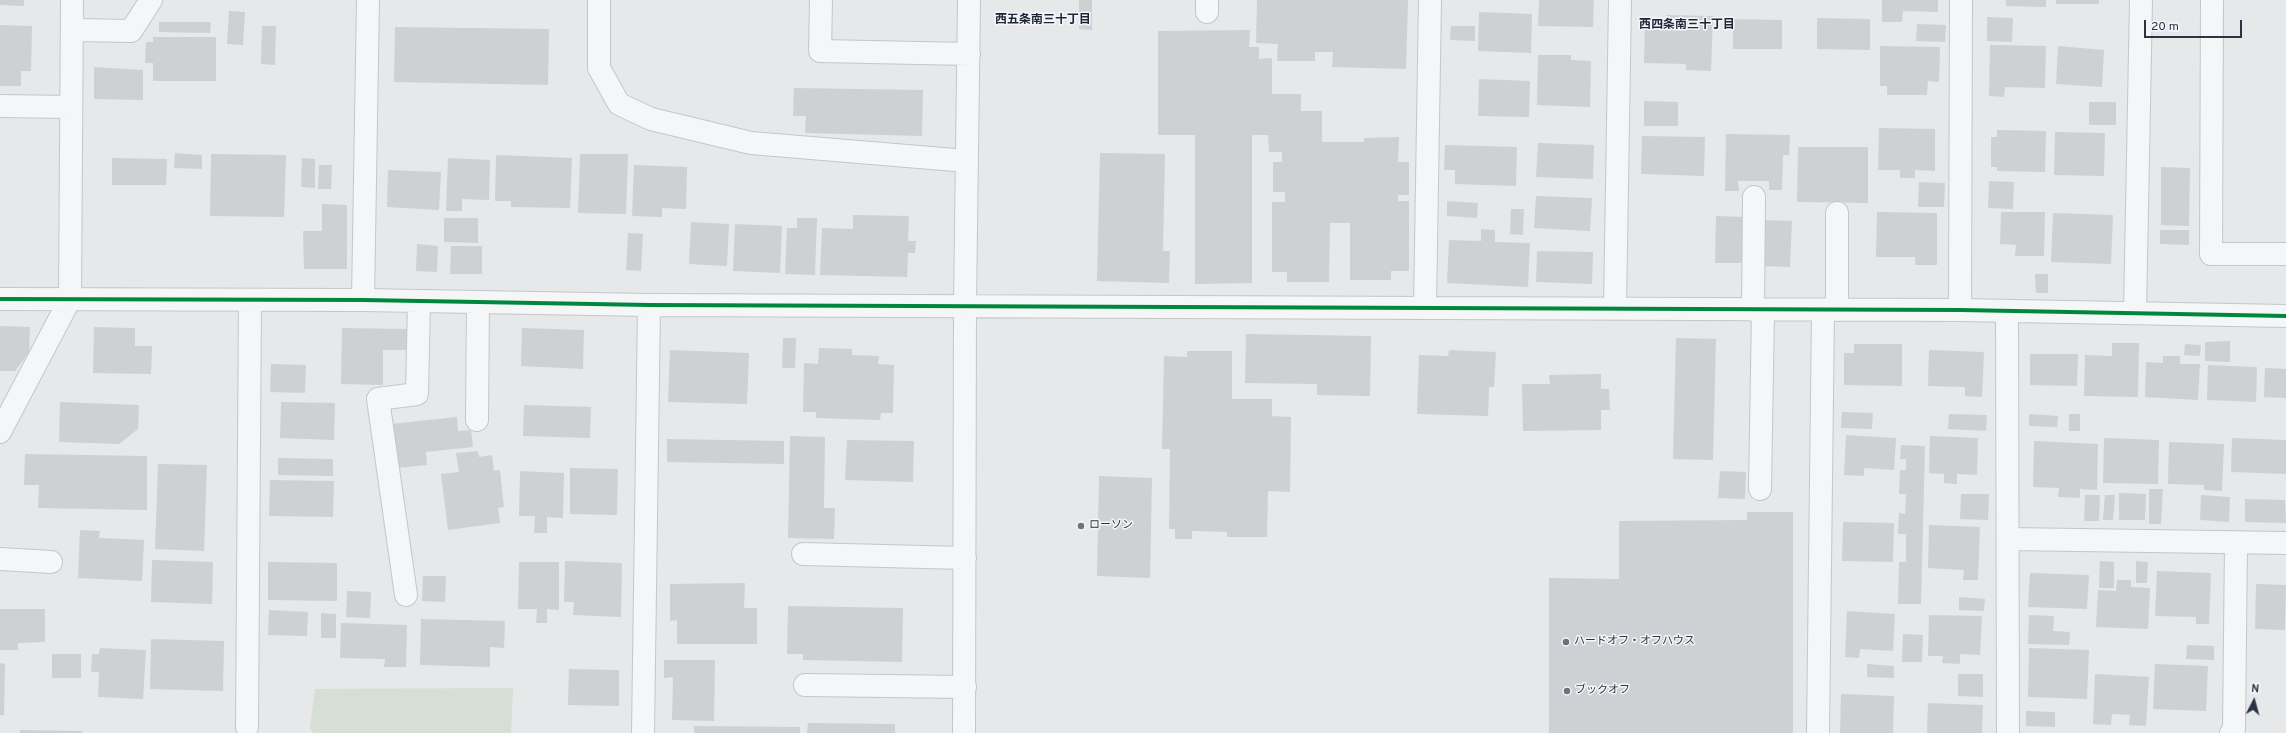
<!DOCTYPE html>
<meta charset="utf-8">
<style>
body{margin:0}
#map{position:relative;width:2286px;height:733px;overflow:hidden;background:#e6e8ea;font-family:Overpass,sans-serif}
canvas{display:block}
.north{position:absolute;left:2234px;top:681px;width:40px;height:40px;-webkit-text-stroke:3px #f4f6f9;paint-order:stroke;rotate:6deg;font-size:11px;font-weight:700;line-height:16px;text-align:center;color:#2b3445}
.north::after{content:'';display:block;margin:auto;width:14px;height:18px;background:#2b3445;clip-path:polygon(50% 0,100% 100%,50% 72%,0 100%)}
.scale{position:absolute;left:2144px;top:20px;width:98px;height:18px;box-sizing:border-box;border:2px solid #2b3445;border-top:0;padding-left:5px;font-size:12px;line-height:14px;white-space:nowrap;color:#2b3445;-webkit-text-stroke:3px #f4f6f9;paint-order:stroke}
</style>
<div id="map">
<canvas width="2286" height="733"></canvas>
<div class="north">N</div>
<div class="scale">20 m</div>
</div>
<script>
const c = document.querySelector('canvas').getContext('2d');
c.lineJoin = 'round';
function paint(path, color) { c.fillStyle = color; c.fill(path, 'evenodd'); }
function strokePath(path, color, width, dash) { c.strokeStyle = color; c.lineWidth = width; c.lineCap = dash ? 'butt' : 'round'; c.setLineDash(dash || []); c.stroke(path); }
function write(font, color, halo, rows, align = 'center') {
  c.font = font + ' Overpass,"Noto Sans JP",sans-serif'; c.lineWidth = 3; c.setLineDash([]); c.textBaseline = 'middle'; c.strokeStyle = halo; c.fillStyle = color; for (const [text, x, y, turn = 0] of rows) {
    c.save(); c.translate(x, y); c.rotate((+turn || 0) * Math.PI / 180); c.textAlign = isNaN(turn) ? turn : align; if (halo) c.strokeText(text, 0, 0); c.fillText(text, 0, 0); c.restore();
  }
}
paint(new Path2D(`
 M513,688L511,733H313L310,728L315,689Z`), '#d6ded6');
paint(new Path2D(`
 M0,0H24V6L0,5Z
 M1079,0H1092V30L1079,29Z
 M1257,0H1408L1406,69L1332,67L1333,52H1315V61H1277L1278,44L1256,43Z
 M1539,0H1594L1593,27L1538,26Z
 M1882,0H1938V12L1903,11L1902,22H1882Z
 M2006,0H2046V7L2006,6Z
 M2056,0H2099V4H2056Z
 M229,11L245,12L243,45L227,44Z
 M1479,12L1532,14L1531,53L1478,51Z
 M1666,15L1713,16L1711,71L1686,70V64L1644,63L1645,19L1666,20Z
 M1987,17L2013,18L2012,42L1987,41Z
 M1817,18L1870,19V50L1817,49Z
 M1733,19L1782,20V49H1733Z
 M159,22H211L210,33L159,32Z
 M1917,24L1946,25L1945,42L1916,41Z
 M0,25L32,26L31,71H21V86H0Z
 M262,26H276L275,65L261,64Z
 M1451,26H1475V41L1450,40Z
 M395,27L549,29L548,85L394,82Z
 M1250,30L1249,47H1259V59L1272,58V94H1301V111H1322V142H1364V138L1399,137L1398,162H1409V195H1398V201H1409V271H1391V280H1350V223H1330L1329,282H1287V272H1272V202H1285V192H1273V162H1282V152H1269L1268,135H1252V283L1195,284V135H1158V31Z
 M153,37H216V81H153V63H145L146,42H153Z
 M1990,45L2046,46L2045,88L2005,87L2004,97L1989,96Z
 M1880,46L1940,47L1939,82L1928,81L1927,95H1887V86H1880Z
 M2058,46L2104,50L2102,87L2056,84Z
 M1538,55H1571V60L1591,61L1590,107L1537,105Z
 M94,67L143,70V100L94,99Z
 M1479,79L1530,81L1529,117L1478,116Z
 M794,88L923,90L922,136L805,133L806,116H793Z
 M1644,101L1678,102V126H1644Z
 M2089,102H2116V125H2089Z
 M1879,128L1935,129V171L1915,170V178H1900V170H1878Z
 M1997,130L2046,131L2045,172L1997,171V167H1991V137H1997Z
 M2055,132L2105,133L2104,176L2054,175Z
 M1726,134L1790,135L1789,155H1783L1782,190H1769V181H1738L1739,191H1725Z
 M1642,136L1705,137L1704,176L1641,174Z
 M1538,143L1594,145L1593,179L1536,177Z
 M1445,145L1517,147L1516,186L1455,184V170H1444Z
 M1798,147H1868V203L1797,202Z
 M175,153L202,155V169L174,168Z
 M1100,153L1165,154L1163,251H1170L1169,283L1097,281Z
 M211,154L286,155L284,217L210,216Z
 M580,154H628L626,214L578,213Z
 M496,155L572,158L570,208L511,207V201H495Z
 M112,158L167,159L166,185H112Z
 M302,158L315,159V188L301,187Z
 M448,158L490,160L489,200L462,199V211H446Z
 M319,165H332L331,189H318Z
 M634,165L687,167L686,209L662,208V217L632,216Z
 M2161,167L2190,168L2189,226L2161,225Z
 M388,170L441,172L439,210L387,207Z
 M1989,181L2014,182L2013,209L1988,208Z
 M1919,182L1945,183L1944,207H1918Z
 M1536,196L1592,198L1590,231L1534,228Z
 M1447,201L1478,203L1477,218L1447,216Z
 M322,204L347,205V269H304L303,231H322Z
 M1511,209H1524L1523,235L1510,234Z
 M1877,212L1937,213V265H1915V257H1876Z
 M2001,212H2045L2044,256H2015L2016,245L2000,244Z
 M2053,213L2113,215L2111,264L2051,262Z
 M853,215L909,216L908,241H916L915,253H908L907,277L820,275L822,228L853,229Z
 M1716,216L1745,217L1744,263H1715Z
 M444,218H478V243L444,242Z
 M797,218H817L815,275L785,274L787,228H797Z
 M1762,220L1792,221L1790,267L1761,266Z
 M691,222L729,224L727,266L689,264Z
 M735,224L782,226L780,273L733,271Z
 M1481,229L1495,230V242L1530,243L1528,287L1447,283L1449,240L1481,241Z
 M2160,230H2189V245L2160,244Z
 M628,233L643,234L641,271L626,270Z
 M417,244L438,246L437,272L416,271Z
 M451,246H482V274H450Z
 M1537,251L1593,252L1592,284L1536,282Z
 M2035,274H2048V293H2036Z
 M0,326L30,327L29,352L15,371H0Z
 M94,327L135,328V346H152L151,374L93,373Z
 M342,328L408,329L407,350H383V385L341,384Z
 M522,328L584,330L583,369L521,366Z
 M1246,334L1371,336L1370,396L1317,395V384L1245,383Z
 M783,338H796L795,368H782Z
 M1676,338L1716,339L1713,460L1673,459Z
 M2230,341V362L2205,361V342Z
 M2112,343H2139L2138,397L2084,396L2085,355L2112,356Z
 M1854,344H1902V386L1844,385V353H1854Z
 M2185,344L2201,345L2200,356L2184,355Z
 M819,348L852,349V355L879,356L878,364L894,365L893,413H881L880,420L816,418V412H803L804,363L818,364Z
 M670,350L749,353L747,404L668,402Z
 M1449,350L1496,352L1494,387H1489L1488,416L1417,414L1419,355L1448,356Z
 M1929,350L1984,352L1982,397L1965,396V387L1928,386Z
 M1187,351H1232V399H1272V416L1291,417L1290,492L1268,491L1267,537H1227V532L1192,531V539H1175V529H1169L1170,449H1162L1164,356L1187,357Z
 M2030,354H2078L2077,386L2030,385Z
 M2163,356H2180V364H2200L2198,400L2145,397L2146,362L2163,363Z
 M271,364L306,365L305,393L270,392Z
 M2208,365L2257,367L2256,402L2207,400Z
 M2265,368L2286,369V398L2264,397Z
 M1601,374V389H1609L1610,410H1601V430L1523,431L1522,384H1550L1549,375Z
 M60,402L139,405L138,429L119,444L59,442Z
 M281,402L335,403L334,440L280,438Z
 M524,405L591,407L590,438L523,436Z
 M1842,412L1873,413L1872,429L1841,428Z
 M1949,414L1987,415L1986,431L1948,429Z
 M2029,414L2058,416L2057,427L2029,426Z
 M2069,414H2080V431H2069Z
 M457,417L458,431L471,430L473,447L426,452L427,465L396,468L391,424Z
 M1846,435L1896,438L1894,470L1864,468V476L1844,475Z
 M790,436L825,437L824,508H835L834,539L788,538Z
 M1930,436L1978,438L1977,475L1957,474V484L1944,483V474L1929,473Z
 M2104,438L2159,440L2158,484L2103,483Z
 M2232,438L2286,440V474L2231,472Z
 M667,439L784,441V464L667,462Z
 M847,440L914,441L913,482L845,480Z
 M2034,441L2098,444L2097,490L2080,489V498L2058,497L2059,488L2033,487Z
 M2169,442L2224,444L2222,491L2204,490V485L2168,484Z
 M1901,445L1925,446L1921,604H1898L1899,562H1906V534H1898L1899,513L1905,514L1906,494H1899L1900,470H1906V459H1900Z
 M478,451L479,457L492,455L494,471L500,470L504,507L498,508L500,523L448,530L441,474L459,472L456,453Z
 M25,454L147,456V510L38,508L39,485H24Z
 M278,458L333,459V476L278,475Z
 M158,464L207,465L204,551L155,549Z
 M570,468L618,469L617,515L570,514Z
 M520,471L564,473L563,518L547,517V533H534L535,516H519Z
 M1720,471L1746,472L1745,499L1718,498Z
 M1099,476L1152,478L1150,578L1097,576Z
 M270,480L334,481L333,517L269,516Z
 M2149,489H2163L2161,524H2149Z
 M2119,493L2146,494L2145,520H2119Z
 M1961,494H1989L1988,520L1960,519Z
 M2085,495H2100L2099,521H2084Z
 M2105,495H2115L2113,520H2103Z
 M2201,495L2230,497L2229,522L2200,520Z
 M2245,499L2285,500L2286,523L2245,522Z
 M1747,512H1793V733H1549V578L1619,579V521L1747,520Z
 M1843,522L1894,523L1893,562L1842,561Z
 M1929,525L1980,527L1978,580H1963L1964,570L1928,568Z
 M80,530L100,531L99,538L144,540L142,581L78,578Z
 M152,560L213,562L212,604L151,602Z
 M565,561L622,563L621,617L573,615L574,602H564Z
 M2100,561L2114,562V588H2099Z
 M2136,561L2148,562L2147,583H2136Z
 M268,562L337,563V601L268,600Z
 M519,562H559V610L547,609V623H536L537,609H518Z
 M2157,571L2211,573L2209,624H2196V617L2155,616Z
 M2030,573L2089,575L2087,609L2028,607Z
 M423,576H446L445,602L422,601Z
 M2117,580H2131V587L2150,588L2148,629L2096,627L2098,590L2116,591Z
 M745,583L744,608H757V644H677V620L670,621V584Z
 M2256,584L2286,585L2285,630L2255,629Z
 M347,591L371,592L370,618L346,617Z
 M1959,597L1985,599L1984,611L1959,610Z
 M788,606L903,608L902,662L803,660V654H787Z
 M0,609H45V642L18,643V650H0Z
 M269,610L308,612L307,636L268,635Z
 M1847,611L1895,614L1893,651L1860,649L1859,658L1845,657Z
 M321,613L336,614V638H321Z
 M1929,615L1982,616L1980,655L1960,654V664L1942,663L1943,656H1928Z
 M2029,615L2054,616L2053,631L2070,632L2069,645L2028,644Z
 M421,619L505,621L504,648L490,647V667L420,665Z
 M341,623L407,625L406,667H384L385,659L340,658Z
 M1903,634L1923,635L1922,662H1902Z
 M151,639L224,641L223,691L150,689Z
 M2187,645L2214,646V660L2186,659Z
 M100,648L146,650L143,699L98,697L99,672H91L92,654H99Z
 M2029,648L2089,650L2087,699L2028,697Z
 M52,654H81V678H52Z
 M664,660H715L714,721L672,720L673,677L664,678Z
 M0,663L5,664L4,715H0Z
 M1867,664L1894,666V678L1867,677Z
 M2155,664L2208,666L2206,711L2153,709Z
 M569,669L619,670V706L568,705Z
 M1958,674H1983V697L1958,696Z
 M2095,674L2149,677L2146,726L2129,725L2130,715L2112,714L2111,725L2093,724Z
 M1841,694L1894,696L1893,733H1840Z
 M1928,703L1983,705L1982,733H1927Z
 M2026,711L2055,712V727L2026,726Z
 M808,723L895,724V733H807Z
 M694,726L800,727V733H694Z
 M20,730L82,731V733H20Z`), '#ced0d3');
const minor = new Path2D(`
 M599,0V68L619,104L651,119L751,143L967,161
 M821,0L820,51L969,54
 M2212,0L2211,254H2286
 M1207,12V0
 M72,30L131,31L151,0
 M0,106L71,107
 M0,299L363,300L649,305L1960,310L2286,316
 M363,300L368,0
 M1425,307L1430,0
 M1615,308L1620,0
 M1753,310L1754,197
 M1837,310V213
 M1960,310L1961,0
 M2007,312L2008,733
 M2135,313L2141,0
 M477,420L478,302
 M0,432L70,299L72,0
 M1760,489L1763,310
 M2009,539L2286,543
 M803,554L965,558
 M0,559L51,562
 M406,595L378,399L417,394L419,301
 M805,685L965,687
 M247,727L250,300
 M643,733L649,305
 M964,733L965,306L969,0
 M1818,733L1823,311
 M2231,733L2234,729L2236,543`);
strokePath(minor, '#c4c6c8', 24);
strokePath(minor, '#f5f6f7', 22);
strokePath(new Path2D(`
 M0,299L363,300L649,305L1960,310L2286,316`), '#00873e', 4);
for (const [x, y, r, color] of [
 [1081,526,4,"#6c737f"],
 [1566,642,4,"#6c737f"],
 [1567,691,4,"#6c737f"]
]) { const dot = new Path2D(); dot.arc(x, y, r, 0, 2 * Math.PI); c.fillStyle = color; c.fill(dot); strokePath(dot, '#f4f6f9', 1.5); }
write('11px', '#2b3445', '#f4f6f9', [
 ["ローソン",1089,526],
 ["ハードオフ・オフハウス",1574,642],
 ["ブックオフ",1575,691]
], 'left');
write('bold 12px', '#1d2536', '#f4f6f9', [
 ["西五条南三十丁目",1043,21],
 ["西四条南三十丁目",1687,26]
]);
</script>
